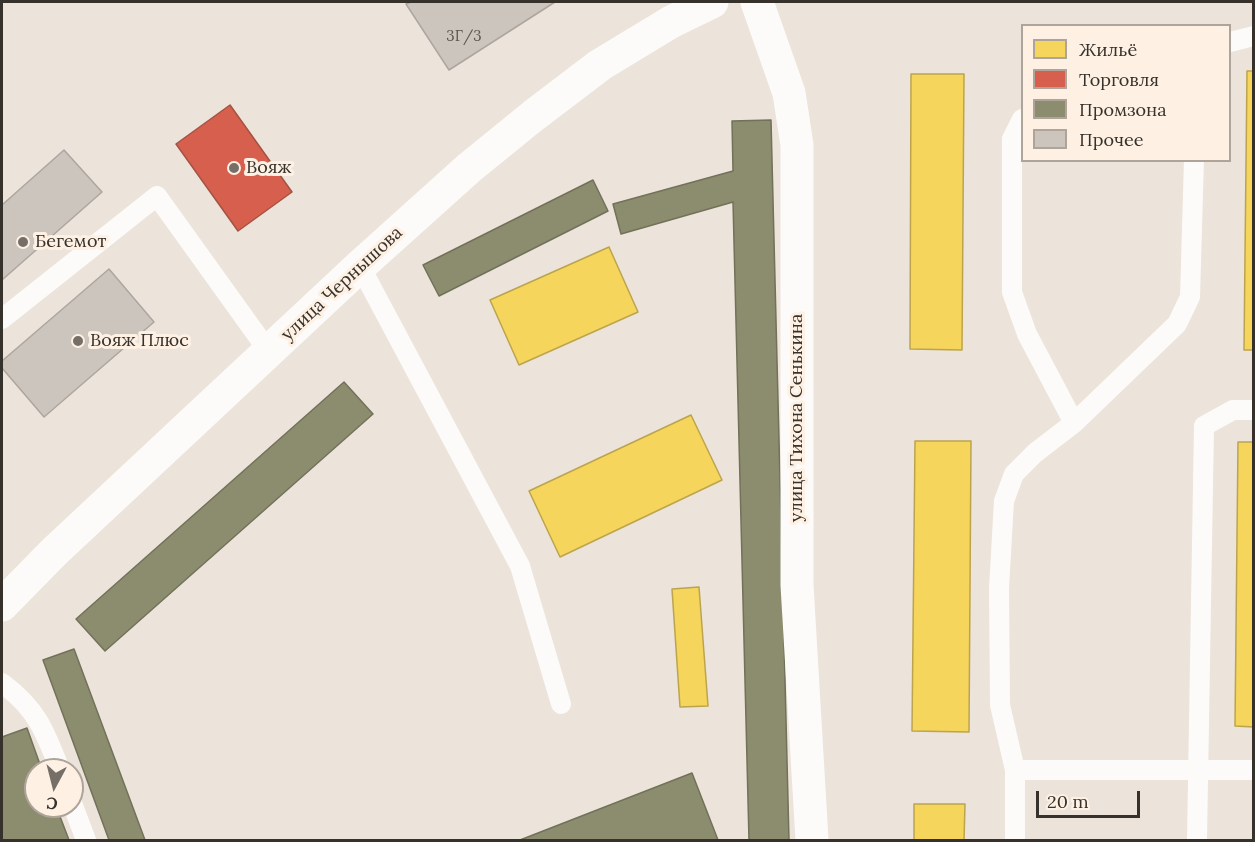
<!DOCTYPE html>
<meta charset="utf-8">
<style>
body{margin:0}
#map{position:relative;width:1255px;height:842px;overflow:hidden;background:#ece3da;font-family:Lora,serif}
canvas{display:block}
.frame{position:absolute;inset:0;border:3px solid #36312a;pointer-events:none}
.legend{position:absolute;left:1021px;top:24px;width:210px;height:138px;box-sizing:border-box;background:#fef1e4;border:2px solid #aea49a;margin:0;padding:8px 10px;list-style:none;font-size:18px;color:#36312a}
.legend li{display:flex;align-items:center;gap:12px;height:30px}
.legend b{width:30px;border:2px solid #aea49a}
.north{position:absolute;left:24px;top:758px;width:60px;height:60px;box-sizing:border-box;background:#fef1e4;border:2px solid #aea49a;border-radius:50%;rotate:187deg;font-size:16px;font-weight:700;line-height:24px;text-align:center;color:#36312a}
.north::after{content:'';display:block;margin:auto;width:21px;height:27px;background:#766f68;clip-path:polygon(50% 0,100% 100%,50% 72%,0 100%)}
.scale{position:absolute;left:1036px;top:791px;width:104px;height:27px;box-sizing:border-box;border:3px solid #36312a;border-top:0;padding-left:8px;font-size:18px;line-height:21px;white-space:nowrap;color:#36312a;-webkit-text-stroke:4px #fef1e4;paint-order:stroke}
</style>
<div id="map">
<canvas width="1255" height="842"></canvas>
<div class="frame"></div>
<ul class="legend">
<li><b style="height:16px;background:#f6d55c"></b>Жильё</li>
<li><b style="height:16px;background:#d6604d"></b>Торговля</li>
<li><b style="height:16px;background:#8c8c6e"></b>Промзона</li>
<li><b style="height:16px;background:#ccc5be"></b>Прочее</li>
</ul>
<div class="north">С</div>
<div class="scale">20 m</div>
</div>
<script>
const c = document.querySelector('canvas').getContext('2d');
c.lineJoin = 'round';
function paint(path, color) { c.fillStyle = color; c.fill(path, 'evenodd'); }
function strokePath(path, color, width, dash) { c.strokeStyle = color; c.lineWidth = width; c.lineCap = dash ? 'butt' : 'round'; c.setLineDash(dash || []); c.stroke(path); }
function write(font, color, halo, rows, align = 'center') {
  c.font = font + ' Lora,serif'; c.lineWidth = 6; c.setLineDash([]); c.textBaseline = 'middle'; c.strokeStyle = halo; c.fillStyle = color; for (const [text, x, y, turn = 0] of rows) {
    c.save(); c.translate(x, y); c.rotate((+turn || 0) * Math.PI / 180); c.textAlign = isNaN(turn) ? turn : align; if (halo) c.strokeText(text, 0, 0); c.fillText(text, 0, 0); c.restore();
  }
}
const homes = new Path2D(`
 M1247,71H1254V350H1244Z
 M911,74H964L962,350L910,349Z
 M609,247L638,312L519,365L490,300Z
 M691,415L722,480L560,557L529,491Z
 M915,441H971L969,732L912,731Z
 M1238,442H1254V727L1235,726Z
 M699,587L708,706L680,707L672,589Z
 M914,804H965L964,840H914Z`);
paint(homes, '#f6d55c');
strokePath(homes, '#bca44d', 1.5);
const shops = new Path2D(`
 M230,105L292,192L238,231L176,144Z`);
paint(shops, '#d6604d');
strokePath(shops, '#a65242', 1.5);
const industry = new Path2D(`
 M771,120L789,840H749L733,202L621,234L613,204L733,171L732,121Z
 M593,180L608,211L439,296L423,265Z
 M344,382L373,414L105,651L76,619Z
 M74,649L145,840H109L43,660Z
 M27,728L42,770H36V806H56L69,840H2V737Z
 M692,773L718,840H520Z`);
paint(industry, '#8c8c6e');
strokePath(industry, '#72715a', 1.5);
const building = new Path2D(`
 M411,2H555L449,70L406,4Z
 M64,150L102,192L2,280V205Z
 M109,269L154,322L44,417L2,368V361Z`);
paint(building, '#ccc5be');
strokePath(building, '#ada59f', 1.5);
strokePath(new Path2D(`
 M1230,42L1254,36
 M1022,119L1012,139V292L1027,334L1074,423
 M1194,160L1190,297L1177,324L1074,423L1035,453L1014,474L1004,501L999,588L1000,705L1015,770H1254
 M360,266L520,566L561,704
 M2,319L157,196L269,352
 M2,683C37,709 45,731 60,770
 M72,803L86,840
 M1015,840V770
 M1197,840L1204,426L1233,410H1254`), '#fcfbf9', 20);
strokePath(new Path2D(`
 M757,2L789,93L797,145V585L812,840`), '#fcfbf9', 33);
strokePath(new Path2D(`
 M2,605L54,552L360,266L469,168L533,116L600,65L671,22L712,2`), '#fcfbf9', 33);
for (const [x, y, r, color] of [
 [234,168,6,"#766f68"],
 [23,242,6,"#766f68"],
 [78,341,6,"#766f68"]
]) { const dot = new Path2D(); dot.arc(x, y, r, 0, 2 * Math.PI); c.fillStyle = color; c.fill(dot); strokePath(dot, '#fef1e4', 2); }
write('15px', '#5c564f', null, [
 ["3Г/3",464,37]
]);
write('18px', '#36312a', '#fef1e4', [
 ["Вояж",246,168],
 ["Бегемот",35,242],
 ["Вояж Плюс",90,341]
], 'left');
write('18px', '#36312a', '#fef1e4', [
 ["улица Чернышова",342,284,-43],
 ["улица Тихона Сенькина",797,418,-90]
]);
</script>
